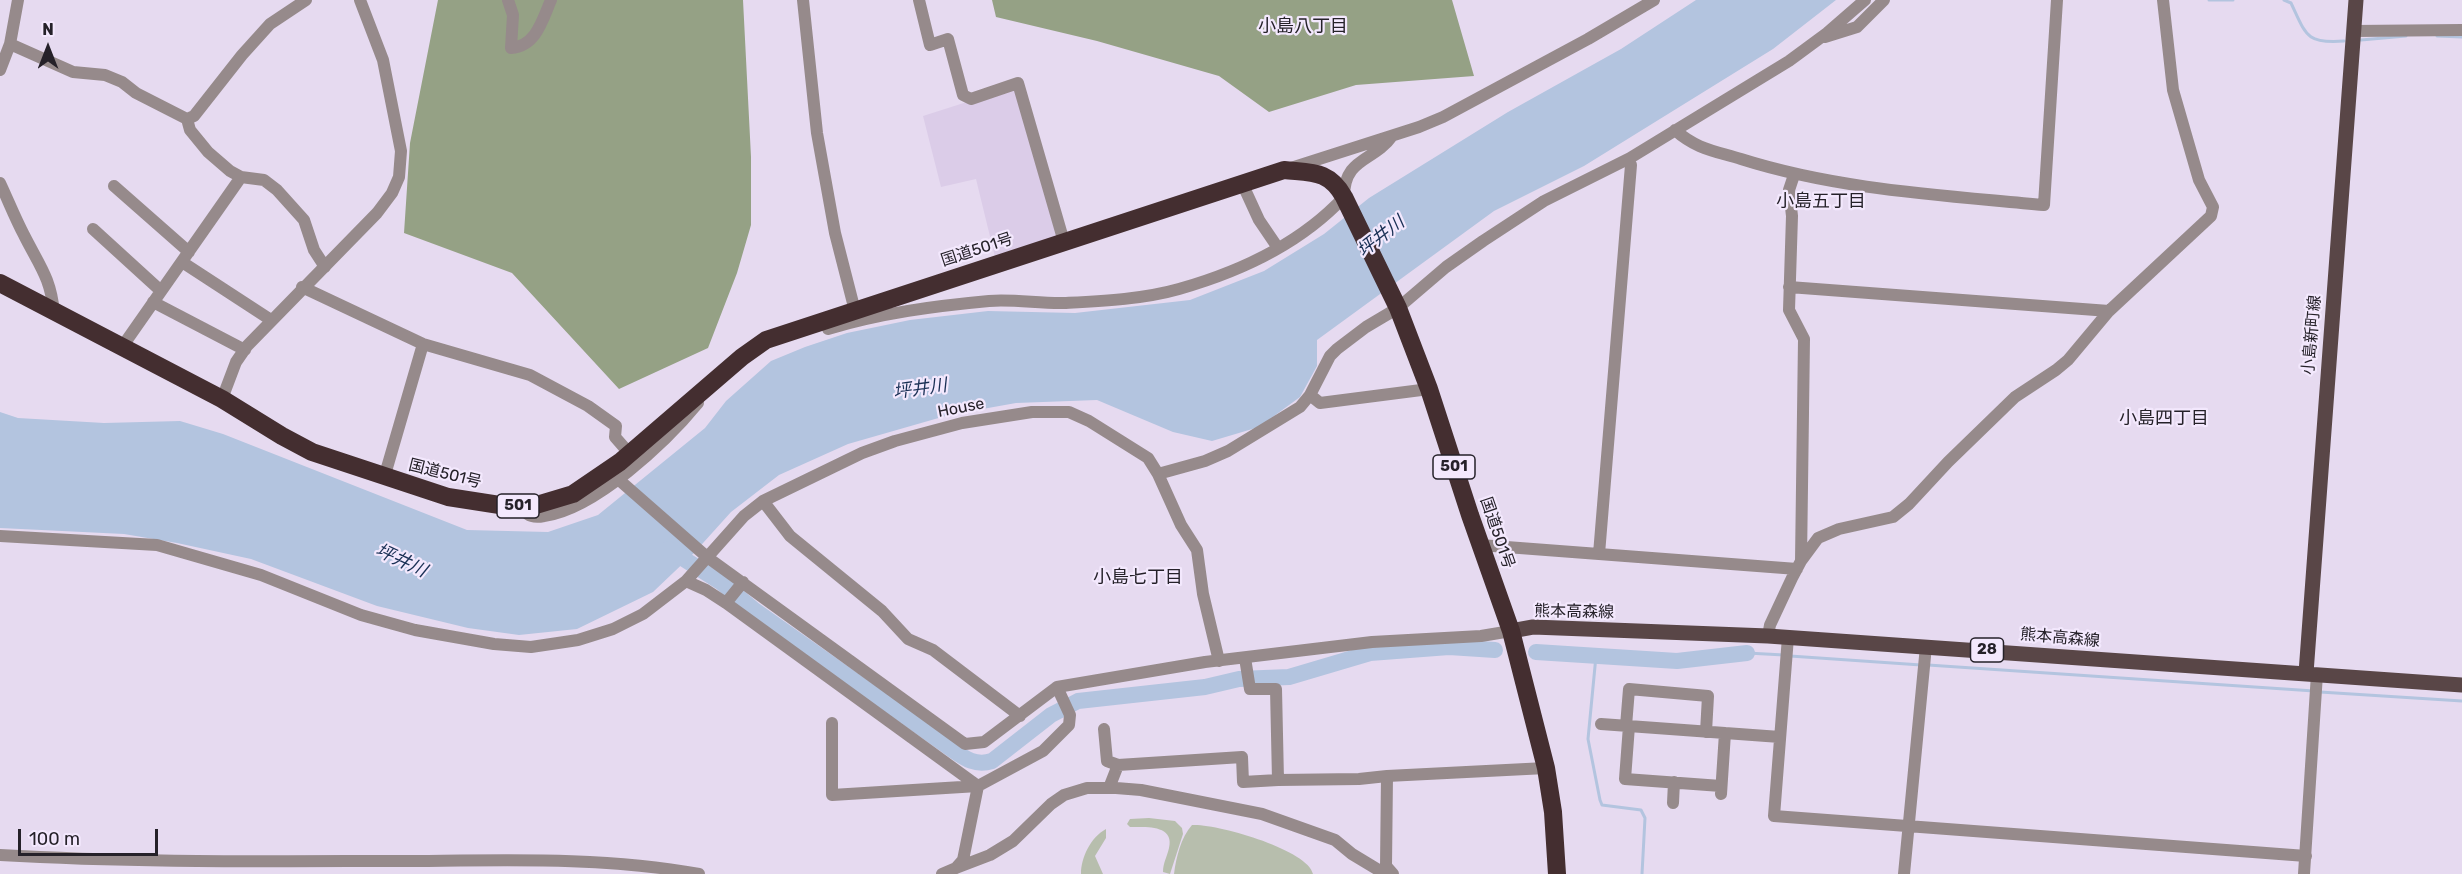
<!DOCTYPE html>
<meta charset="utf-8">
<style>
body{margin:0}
#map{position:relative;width:2462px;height:874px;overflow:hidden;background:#e6daf0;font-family:Rubik,sans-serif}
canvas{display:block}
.north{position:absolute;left:18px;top:18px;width:60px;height:60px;-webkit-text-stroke:4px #f3e8fd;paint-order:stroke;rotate:0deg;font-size:16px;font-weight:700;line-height:24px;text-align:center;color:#252129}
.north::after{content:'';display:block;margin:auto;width:21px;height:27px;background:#252129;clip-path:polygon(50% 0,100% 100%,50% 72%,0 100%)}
.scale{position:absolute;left:18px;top:829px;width:140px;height:27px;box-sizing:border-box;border:3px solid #252129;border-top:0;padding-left:8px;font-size:18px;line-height:21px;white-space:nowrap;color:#252129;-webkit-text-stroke:4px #f3e8fd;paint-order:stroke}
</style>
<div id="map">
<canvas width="2462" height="874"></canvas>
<div class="north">N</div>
<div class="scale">100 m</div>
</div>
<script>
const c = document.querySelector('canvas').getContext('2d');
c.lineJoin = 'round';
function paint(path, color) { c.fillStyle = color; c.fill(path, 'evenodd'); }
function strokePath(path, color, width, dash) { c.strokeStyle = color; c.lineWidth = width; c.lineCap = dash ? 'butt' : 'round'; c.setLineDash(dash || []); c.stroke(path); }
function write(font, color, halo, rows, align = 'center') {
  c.font = font + ' Rubik,"Noto Sans JP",sans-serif'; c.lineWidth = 4.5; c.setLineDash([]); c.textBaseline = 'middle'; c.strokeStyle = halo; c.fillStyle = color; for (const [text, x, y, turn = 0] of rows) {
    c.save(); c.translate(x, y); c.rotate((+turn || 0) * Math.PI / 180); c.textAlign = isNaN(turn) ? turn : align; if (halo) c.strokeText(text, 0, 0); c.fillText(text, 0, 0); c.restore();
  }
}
paint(new Path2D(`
 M1017,86L1058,238L995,257L976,179L941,187L923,116Z`), '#dbcce8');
paint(new Path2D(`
 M1149,818L1175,821L1182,828L1183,834L1170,874L1163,872C1163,863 1167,857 1169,848C1175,824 1144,827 1130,827L1127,824L1130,819Z
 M1192,825C1216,823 1309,850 1313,874H1174C1176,858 1181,837 1192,825Z
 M1106,829V838L1095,856L1103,874H1081C1081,857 1091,837 1106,829Z`), '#b7bead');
paint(new Path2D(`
 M438,0H743L751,157V225L737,273L708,348L619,389L512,273L404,233L410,143Z
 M992,0H1452L1474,76L1356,85L1269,112L1219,76L1097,41L996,17Z`), '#95a185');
paint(new Path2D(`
 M1696,0H1836L1773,49L1584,166L1494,211L1317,340V366L1300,397L1259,427L1212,441L1173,432L1097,400L1016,403L949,415L848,444L779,475L731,512L694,553L653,592L577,629L519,635L468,628L377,606L251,559L177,543L124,534L0,528V412L18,418L104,423L180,421L223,434L467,530L548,532L598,515L705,428L726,401L771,361L805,347L847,333L910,320L988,311L1075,313L1190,300L1264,271L1324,234L1369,198L1508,112L1621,49Z`), '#b3c4df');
strokePath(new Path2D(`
 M2209,0H2233
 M2284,0L2291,3C2306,35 2306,44 2344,41
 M2437,36L2462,37
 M2361,40L2406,36
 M1747,653L1784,655
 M1596,656L1588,739L1600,800L1602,805L1641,810L1645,818L1642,874
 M1790,656L1921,665
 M1928,665L2314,691
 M2320,692L2462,701`), '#b3c4df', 3);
strokePath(new Path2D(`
 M668,549L722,583L753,609L947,746C962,756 973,767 992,761L1051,715L1078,701L1205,687L1239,679L1289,677L1370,653L1449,647L1495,650
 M1536,652L1677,661L1747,653`), '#b3c4df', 16);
strokePath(new Path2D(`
 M508,0L513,15L511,48C536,46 542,21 551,0
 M803,0L817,133L835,233L855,311
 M919,0L930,45L948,39L963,95L971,99L1018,83L1064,242
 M2354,31L2462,30
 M1825,37L1857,27L1884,0
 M10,44L73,72L105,75L122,82L136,93L187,119L194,116L242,55L270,24L306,0
 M0,70L10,44L18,0
 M187,119L190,130L208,152L230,171L241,177L264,180L277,190L304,220L314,250L325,267
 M1675,130C1696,149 1715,151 1741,159C1839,190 1942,195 2044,205L2057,0
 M1291,168L1419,127L1443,117L1588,39L1654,0
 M1794,175L1789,190L1792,216L1789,310L1804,339L1801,561
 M0,183C8,200 15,218 24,235C39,265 51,278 54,313
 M1242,183L1259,220L1278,248
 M114,186L189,252
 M93,229L161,291
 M182,262L271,320
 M302,287L423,344L530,375L588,406L616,426L615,437L629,453
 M1789,287L2109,311
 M153,302L245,350
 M828,329C881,313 935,306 989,301C1015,299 1041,304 1066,303C1103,301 1144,299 1179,289C1239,272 1301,243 1344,197C1344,157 1374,162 1392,136
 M122,347L241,177
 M1310,395L1320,403L1429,389
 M222,399L236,362L247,346L377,213L392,193L399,177L401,151L383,60L360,0
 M1158,474L1205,461L1228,451L1300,407L1310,395L1330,356L1337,349L1366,327L1398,308L1446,267L1483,241L1544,201L1630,158L1789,61L1827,33L1865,0
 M384,478L423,344
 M618,479L707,557L965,744L984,742L1057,687L1205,662L1372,642L1481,636L1511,631
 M763,501L790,536L882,611L908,639L933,650L1020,716
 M522,506C526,517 534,518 544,516C595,509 666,442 698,403
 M0,536L157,545L261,575L361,615L415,630L494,644L531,647L578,640L613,629L643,614L686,581L744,516L763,501L862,453L895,441L962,423L1032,412H1069L1089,421L1148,458L1158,474L1181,525L1197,550L1203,594L1219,661
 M1480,545L1797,569
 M1599,554L1631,165
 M686,581L706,590L726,603L978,786
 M726,603L743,582
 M1768,636L1770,625L1792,578L1801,561L1818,538L1839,529L1893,517L1909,504L1948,462L2015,397L2056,370L2068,360L2109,311L2211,216L2213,207L2199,180L2173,90L2163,0
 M1788,637L1774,816L2306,856
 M1245,658L1250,689H1276L1278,780L1359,779L1387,776L1546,768
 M832,723V795L978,786L1043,751L1069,725L1070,715L1057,687
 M1601,724L1780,737
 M1626,726L1629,689L1708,696L1706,732
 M1629,726L1625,779L1721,786
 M1104,729L1107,761L1118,765
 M1387,776L1386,866L1393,874
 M1109,788L1118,765L1242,757L1243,782L1278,780
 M1721,794L1725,733
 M1673,803L1674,782
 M0,855C139,863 279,861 418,861C511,860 608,857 699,874
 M956,868L990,855L1013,841L1051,804L1064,795L1087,788H1116L1141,790L1262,814L1335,840L1352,854L1385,874
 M942,874L956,868L963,860L978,786
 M1904,874L1926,646
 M2304,874L2317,674`), '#968a8b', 12);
strokePath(new Path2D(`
 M1511,631L1533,627L1768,636L2462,685
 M2306,673L2356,0`), '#594647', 15);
strokePath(new Path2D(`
 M0,283L222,399L282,436L312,452L448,497L506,506H533L573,494L620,462L742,357L766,340L1284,170C1312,173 1329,170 1344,197L1398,308L1429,389L1470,515L1511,631L1546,768L1553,812L1557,874`), '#442e30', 18);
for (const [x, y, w] of [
 [1454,467,42],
 [518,506,42],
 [1987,650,33]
]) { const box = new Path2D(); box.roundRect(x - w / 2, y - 12, w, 24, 4.5); c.fillStyle = '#f3e8fd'; c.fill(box); strokePath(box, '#252129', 1.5); }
write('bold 15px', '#252129', null, [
 ["501",1454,467],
 ["501",518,506],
 ["28",1987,650]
]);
write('16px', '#252129', '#f3e8fd', [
 ["国道501号",977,250,-18],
 ["小島新町線",2312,335,-85],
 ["House",961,408,-11],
 ["国道501号",445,474,14],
 ["国道501号",1497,533,71],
 ["熊本高森線",1574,612,1],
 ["熊本高森線",2060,638,5]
]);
write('18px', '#252129', '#f3e8fd', [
 ["小島八丁目",1303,27],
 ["小島五丁目",1821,202],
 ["小島四丁目",2164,419],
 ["小島七丁目",1138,578]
]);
write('italic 18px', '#1a3055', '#f3e8fd', [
 ["坪井川",1381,237,-38],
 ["坪井川",920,389,-8],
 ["坪井川",401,561,25]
]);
</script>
